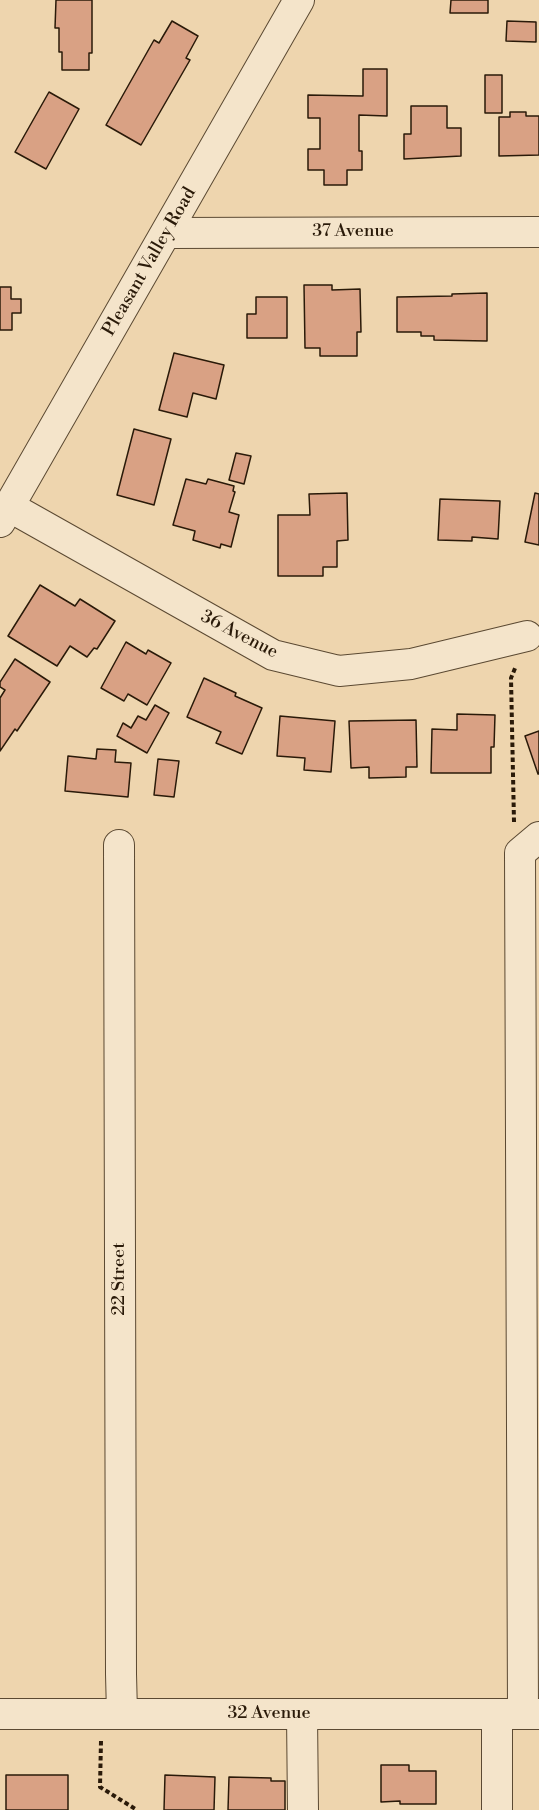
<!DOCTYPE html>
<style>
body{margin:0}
canvas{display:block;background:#eed5ae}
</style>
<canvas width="539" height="1810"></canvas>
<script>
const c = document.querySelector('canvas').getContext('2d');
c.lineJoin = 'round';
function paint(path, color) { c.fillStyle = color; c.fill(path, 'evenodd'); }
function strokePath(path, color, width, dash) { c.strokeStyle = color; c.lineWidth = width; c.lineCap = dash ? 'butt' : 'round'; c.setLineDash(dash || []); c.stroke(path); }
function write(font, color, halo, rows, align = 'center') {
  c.font = font + ' "Libre Bodoni",serif'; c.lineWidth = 5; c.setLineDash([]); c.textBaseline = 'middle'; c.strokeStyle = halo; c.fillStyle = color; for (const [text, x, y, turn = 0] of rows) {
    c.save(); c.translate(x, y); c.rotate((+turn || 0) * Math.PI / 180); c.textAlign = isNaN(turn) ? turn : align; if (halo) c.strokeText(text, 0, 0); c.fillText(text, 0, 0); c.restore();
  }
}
const building = new Path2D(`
 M56,0H92V53H89V70H62V52H59V28H55Z
 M451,0H488V13H450Z
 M172,21L198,36L186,58L190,60L141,145L106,125L154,40L159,43Z
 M507,21L536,22V42L506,41Z
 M363,69H387V116L359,115V151H362V170H347V185H324V170H308V149H320V118H308V95L363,96Z
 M485,75H502V113H485Z
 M49,92L79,109L46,169L15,152Z
 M411,106H447V128H461V156L404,159V134H411Z
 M510,112H526V116H539V155L499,156V117H510Z
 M304,285H332V290L360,289L361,332H357V356H320V348H305Z
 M0,287H11V299H21V313H12V330H0Z
 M487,293V341L434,340V336H421V332H397V297L452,296V294Z
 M256,297H287V338H247V314H256Z
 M174,353L224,365L216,399L193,393L187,417L159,410Z
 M134,429L171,439L154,505L117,495Z
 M236,453L251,456L244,484L229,480Z
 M186,479L206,484L208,479L234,486L233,491L235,492L229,512L239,515L231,547L221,544L220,548L193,540L195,531L173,525Z
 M347,493L348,540L337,541V567H323V576H278V515H310L309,494Z
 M535,493L539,494V545L525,542Z
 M440,499L500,501L498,539L472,537V541L438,540Z
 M40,585L75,606L80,599L115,621L97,649L94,648L87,657L70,646L57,666L8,636Z
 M126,642L146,654L148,650L171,663L147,705L128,694L124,701L101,688Z
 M15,659L50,682L17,731L15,729L0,751V698L5,690L0,687V682Z
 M204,678L236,693L235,696L262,708L242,754L216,743L221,732L187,717Z
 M155,705L169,713L147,753L117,736L123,723L131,728L138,716L146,720Z
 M457,714L495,715L494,747H491V773H431L432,729L457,730Z
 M280,716L335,721L331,772L304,770L305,758L277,756Z
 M416,720L417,767H406V777L369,778V767L351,768L349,721Z
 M539,731V774H538L525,736Z
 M97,749L116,750L115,762L131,763L128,797L65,791L68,756L96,759Z
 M158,759L179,761L174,797L154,795Z
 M381,1765H409V1771H436V1804H400V1801L381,1802Z
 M6,1775H68V1810H6Z
 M165,1775L215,1777L214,1810H164Z
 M229,1777L271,1778V1781H285V1810H228Z`);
paint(building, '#d9a184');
strokePath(building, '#2a1a09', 1.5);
const minor = new Path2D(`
 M167,233L539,232
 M10,507L273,655L339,671L411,664L527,636
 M0,522L299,0
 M119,845L121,1674L122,1713
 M0,1714H539
 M302,1714L303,1810
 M497,1714V1810
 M523,1714L520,853L539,837`);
strokePath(minor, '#5b4932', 32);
strokePath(new Path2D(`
 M514,822L511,678L516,666
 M101,1741L100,1787L137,1810`), '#2a1a09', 4, [4.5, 3]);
strokePath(minor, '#f4e4ca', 30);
write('18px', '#2a1a09', '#f4e4ca', [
 ["37 Avenue",353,232],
 ["Pleasant Valley Road",150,262,-60],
 ["36 Avenue",239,635,27],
 ["22 Street",120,1279,-90],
 ["32 Avenue",269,1714]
]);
</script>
